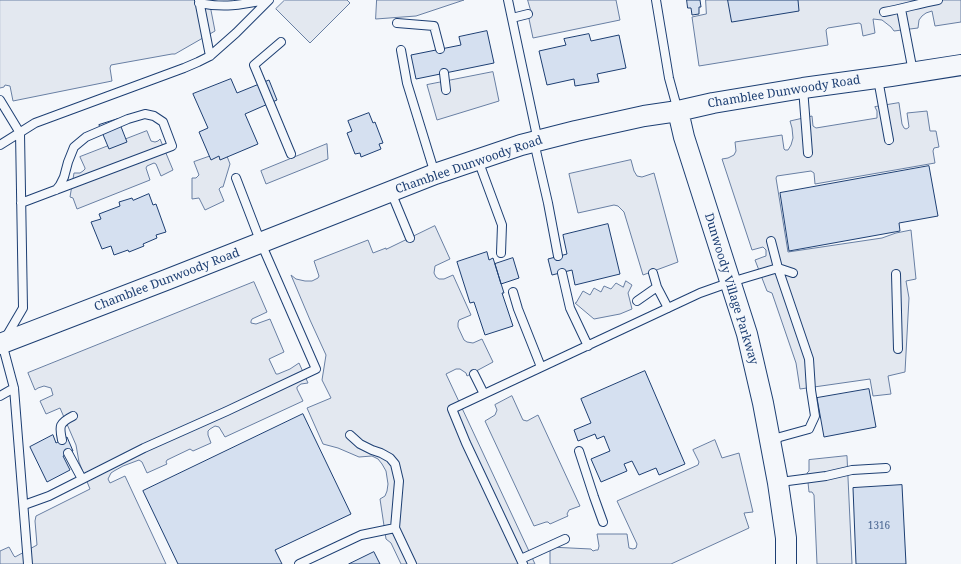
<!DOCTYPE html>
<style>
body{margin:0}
canvas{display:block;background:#f4f7fb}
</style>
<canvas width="961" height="564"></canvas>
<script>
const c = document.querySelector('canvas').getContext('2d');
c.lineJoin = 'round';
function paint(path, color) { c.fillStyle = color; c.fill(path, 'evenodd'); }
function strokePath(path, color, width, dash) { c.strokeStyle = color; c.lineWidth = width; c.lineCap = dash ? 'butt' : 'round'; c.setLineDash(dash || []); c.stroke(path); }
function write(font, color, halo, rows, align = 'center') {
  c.font = font + ' "Noto Serif",serif'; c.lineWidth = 3; c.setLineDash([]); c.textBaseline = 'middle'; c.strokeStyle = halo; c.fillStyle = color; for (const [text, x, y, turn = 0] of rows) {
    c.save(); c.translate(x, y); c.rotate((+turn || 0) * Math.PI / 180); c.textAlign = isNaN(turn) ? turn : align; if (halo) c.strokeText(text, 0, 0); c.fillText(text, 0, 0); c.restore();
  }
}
const parking = new Path2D(`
 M0,0H209L215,31L175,54H172L111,65L110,68L112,81L13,101L10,86L5,85L4,87L0,88Z
 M285,0H347L350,3L310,43L276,9Z
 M377,0H464L416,16L376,19Z
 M528,0H616L620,20L533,38L528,14L531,13Z
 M706,0H961V22L935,26L932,11L926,13L922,16L919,20L918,28L894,31L891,27L882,20L873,19L875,33L863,36L861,24L859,23L828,28L826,30L828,45L699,66L692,17L706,14Z
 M493,72L499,101L437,120L427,85Z
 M899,103L902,124L904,128L906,129L908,128L909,127L907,113L927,111L930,131H936L939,147L934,148L933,151L935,163L815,184L814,173L811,171L777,176L776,178L788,252L882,238L896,233L911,230L916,279L906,281L909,298L905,372L888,376L891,394L873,396L870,379L800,389L796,363L772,293L767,291L755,260L763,257L766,256V250L763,247L752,250L722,159L728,158L734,155L736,151L735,142L782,135L784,149L785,150H788L791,145L793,138L792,128L790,121L812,116L813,126L816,128L877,118V111L875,107Z
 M147,131L151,141L155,142L158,141L160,139L173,170L161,176L156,164L154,163L147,166L146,168L150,180L77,209L73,198L70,197L74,173H80L83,171L85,169V168L80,157Z
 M327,144L328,159L266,184L261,171Z
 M225,151L230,164L223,187H221L219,189L224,201L205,210L199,198L192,199V178H196L199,175L194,162Z
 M631,160L634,171L637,176L642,177L654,173L678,262L643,275L624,212L618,206L614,205L578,213L569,174Z
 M435,226L450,259L435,266L434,273L436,277L439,279H444L453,275L471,315L459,320L458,323V327L464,340L467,342L473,343L482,339L493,362L467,376L466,373L460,369H456L446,374L535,564H401L391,543L386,539L380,499L385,496L387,491L388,484L386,471L382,464L378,459L372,456L359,457L338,448L323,444L307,408L331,398L322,380L326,355L310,320L291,275L296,279L305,281H312L318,278L319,276L314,261L368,240L373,253L386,248V249Z
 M626,281L632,285L628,293L632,309L620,314L594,319L575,303H576L583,291L590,295L594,288L601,292L604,286L611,289L616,283L623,287Z
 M254,282L267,312L252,319L251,321V323L256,324L270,319L284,352L269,359L276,374H278L290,369L299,363L308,383L301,384L297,387V389L303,401L225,437L219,427L215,426L210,429L208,431V435L211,443L193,451L190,449L167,460L166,462L167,464L147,473L142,462L139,460L123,466L114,471L111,473L108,479L110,483L125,476L166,564H0V551L9,547L14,556L15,557L37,545L35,521L36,516L90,489L79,462L76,445L60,408L46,414L40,401L53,395L51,388L44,386L38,388L35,390L28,373Z
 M512,396L522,418L523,420L527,421L538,415L580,506L569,510L567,514L568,516L550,524L548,522H546L534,526L485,421L495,415L497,410L495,405Z
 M715,440L722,458L739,453L753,512L744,513L749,528L671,564H550V547L591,549L593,551L596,550H598L599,546L597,534H627L629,548L633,549L636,548L637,544L617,501L698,465L699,462L693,450Z
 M847,456L852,564H817L814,495L812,492H809L807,473L809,471V460Z`);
paint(parking, '#e3e8f0');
strokePath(parking, '#687fa3', 1);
const building = new Path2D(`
 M687,0H700L701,7H699V14L692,15L691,8H688Z
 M728,0H798L799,11L732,22Z
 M487,31L494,63L416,79L411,55L461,45L459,37Z
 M589,34L591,41L619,35L626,68L597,74L599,82L575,86L574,79L547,85L539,51L566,45L564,39Z
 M231,79L237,93L269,80L277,100L245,114L258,144L220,160L219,156L211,160L199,132L208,128L193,94Z
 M369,113L373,123L375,122L383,143L379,144L381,149L361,157L360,153L355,154L347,133L352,131L348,121Z
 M118,119L127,142L109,149L99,125Z
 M929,166L938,216L899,223L900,231L789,251L780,193Z
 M149,194L153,205L156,204L166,232L156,235L157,238L143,244L144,246L129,252L128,250L114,255L111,246L102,249L91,222L101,219L99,214L120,206L119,202L132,198L133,200Z
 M608,224L620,274L575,285L572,270L552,275L548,259L567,254L563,235Z
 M487,252L489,260L493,258L504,293H502L513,326L485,335L474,302L470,303L457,262Z
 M513,258L519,278L501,284L495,264Z
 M645,371L685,464L659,475L656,468L639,475L632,461L624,464L627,471L601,482L591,459L610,451L604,436L597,439L595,434L578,441L574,430L591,423L581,399Z
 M869,389L876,427L824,437L817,398Z
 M303,414L351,514L275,550L282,564H178L143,491Z
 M53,435L56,443L67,437L73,451L63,456L70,470L47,482L30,447Z
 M902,485L906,564H856L853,488Z
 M374,552L380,564H349Z`);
paint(building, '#d5e0f0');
strokePath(building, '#1d3f73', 1);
const service = new Path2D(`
 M199,0L210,56
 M508,0L538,141
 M656,0L669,78L678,111
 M199,3C224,8 240,5 265,0
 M901,9L913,72
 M884,12C902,9 920,3 938,0
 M512,18L528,14
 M397,23L434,26L440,49
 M281,42L254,65L291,154
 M401,50L407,83L435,174
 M444,73L446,90
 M878,79L889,140
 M803,88L808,153
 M0,100L20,133L23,308L6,337
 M534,142L548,203L558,256
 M0,145L35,123L184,68L198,62L210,56L236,33L269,0
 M478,160L502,225L501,253
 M391,192L410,238
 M21,203L172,146L163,122L154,116L145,114L128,119L86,137L74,147L68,162L64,177L60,185L56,190
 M771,241L778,268L809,359L811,390L815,416L809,429L780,437L771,442
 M562,273L570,308L588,346
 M653,273L657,287L668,308
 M896,274L898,349
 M513,292L518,309L541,367
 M637,301L657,287
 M2,343L14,388L28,564
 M474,374L484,394
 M0,396L14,388
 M350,435L360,444L372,450L381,453L390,458L395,464L399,481L395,528L412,564
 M62,440C59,426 59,423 73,416
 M579,451L594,497L603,522
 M68,453L82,479
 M778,483L788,481L826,476L852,470L886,468
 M24,505L49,496L144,448L227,411L316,369L261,243L236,178
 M521,559L565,539
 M299,564L361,535L395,528
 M523,564L466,443L452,409L700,293L731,282L778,268L793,273`);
const tertiary = new Path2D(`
 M678,111L684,137L747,334L763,403L778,483L786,538V564
 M0,344L166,280L435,174L521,145L576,131L644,116L678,111L713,103L803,88L891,76L961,65`);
strokePath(service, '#1d3f73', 10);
strokePath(tertiary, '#1d3f73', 22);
strokePath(service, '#f4f7fb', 8);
strokePath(tertiary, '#f4f7fb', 20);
write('10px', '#4b6792', null, [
 ["1316",879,526]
]);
write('12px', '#1d3f73', '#f4f7fb', [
 ["Chamblee Dunwoody Road",784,92,-9],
 ["Chamblee Dunwoody Road",469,165,-19],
 ["Chamblee Dunwoody Road",167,280,-21],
 ["Dunwoody Village Parkway",731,289,73]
]);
</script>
